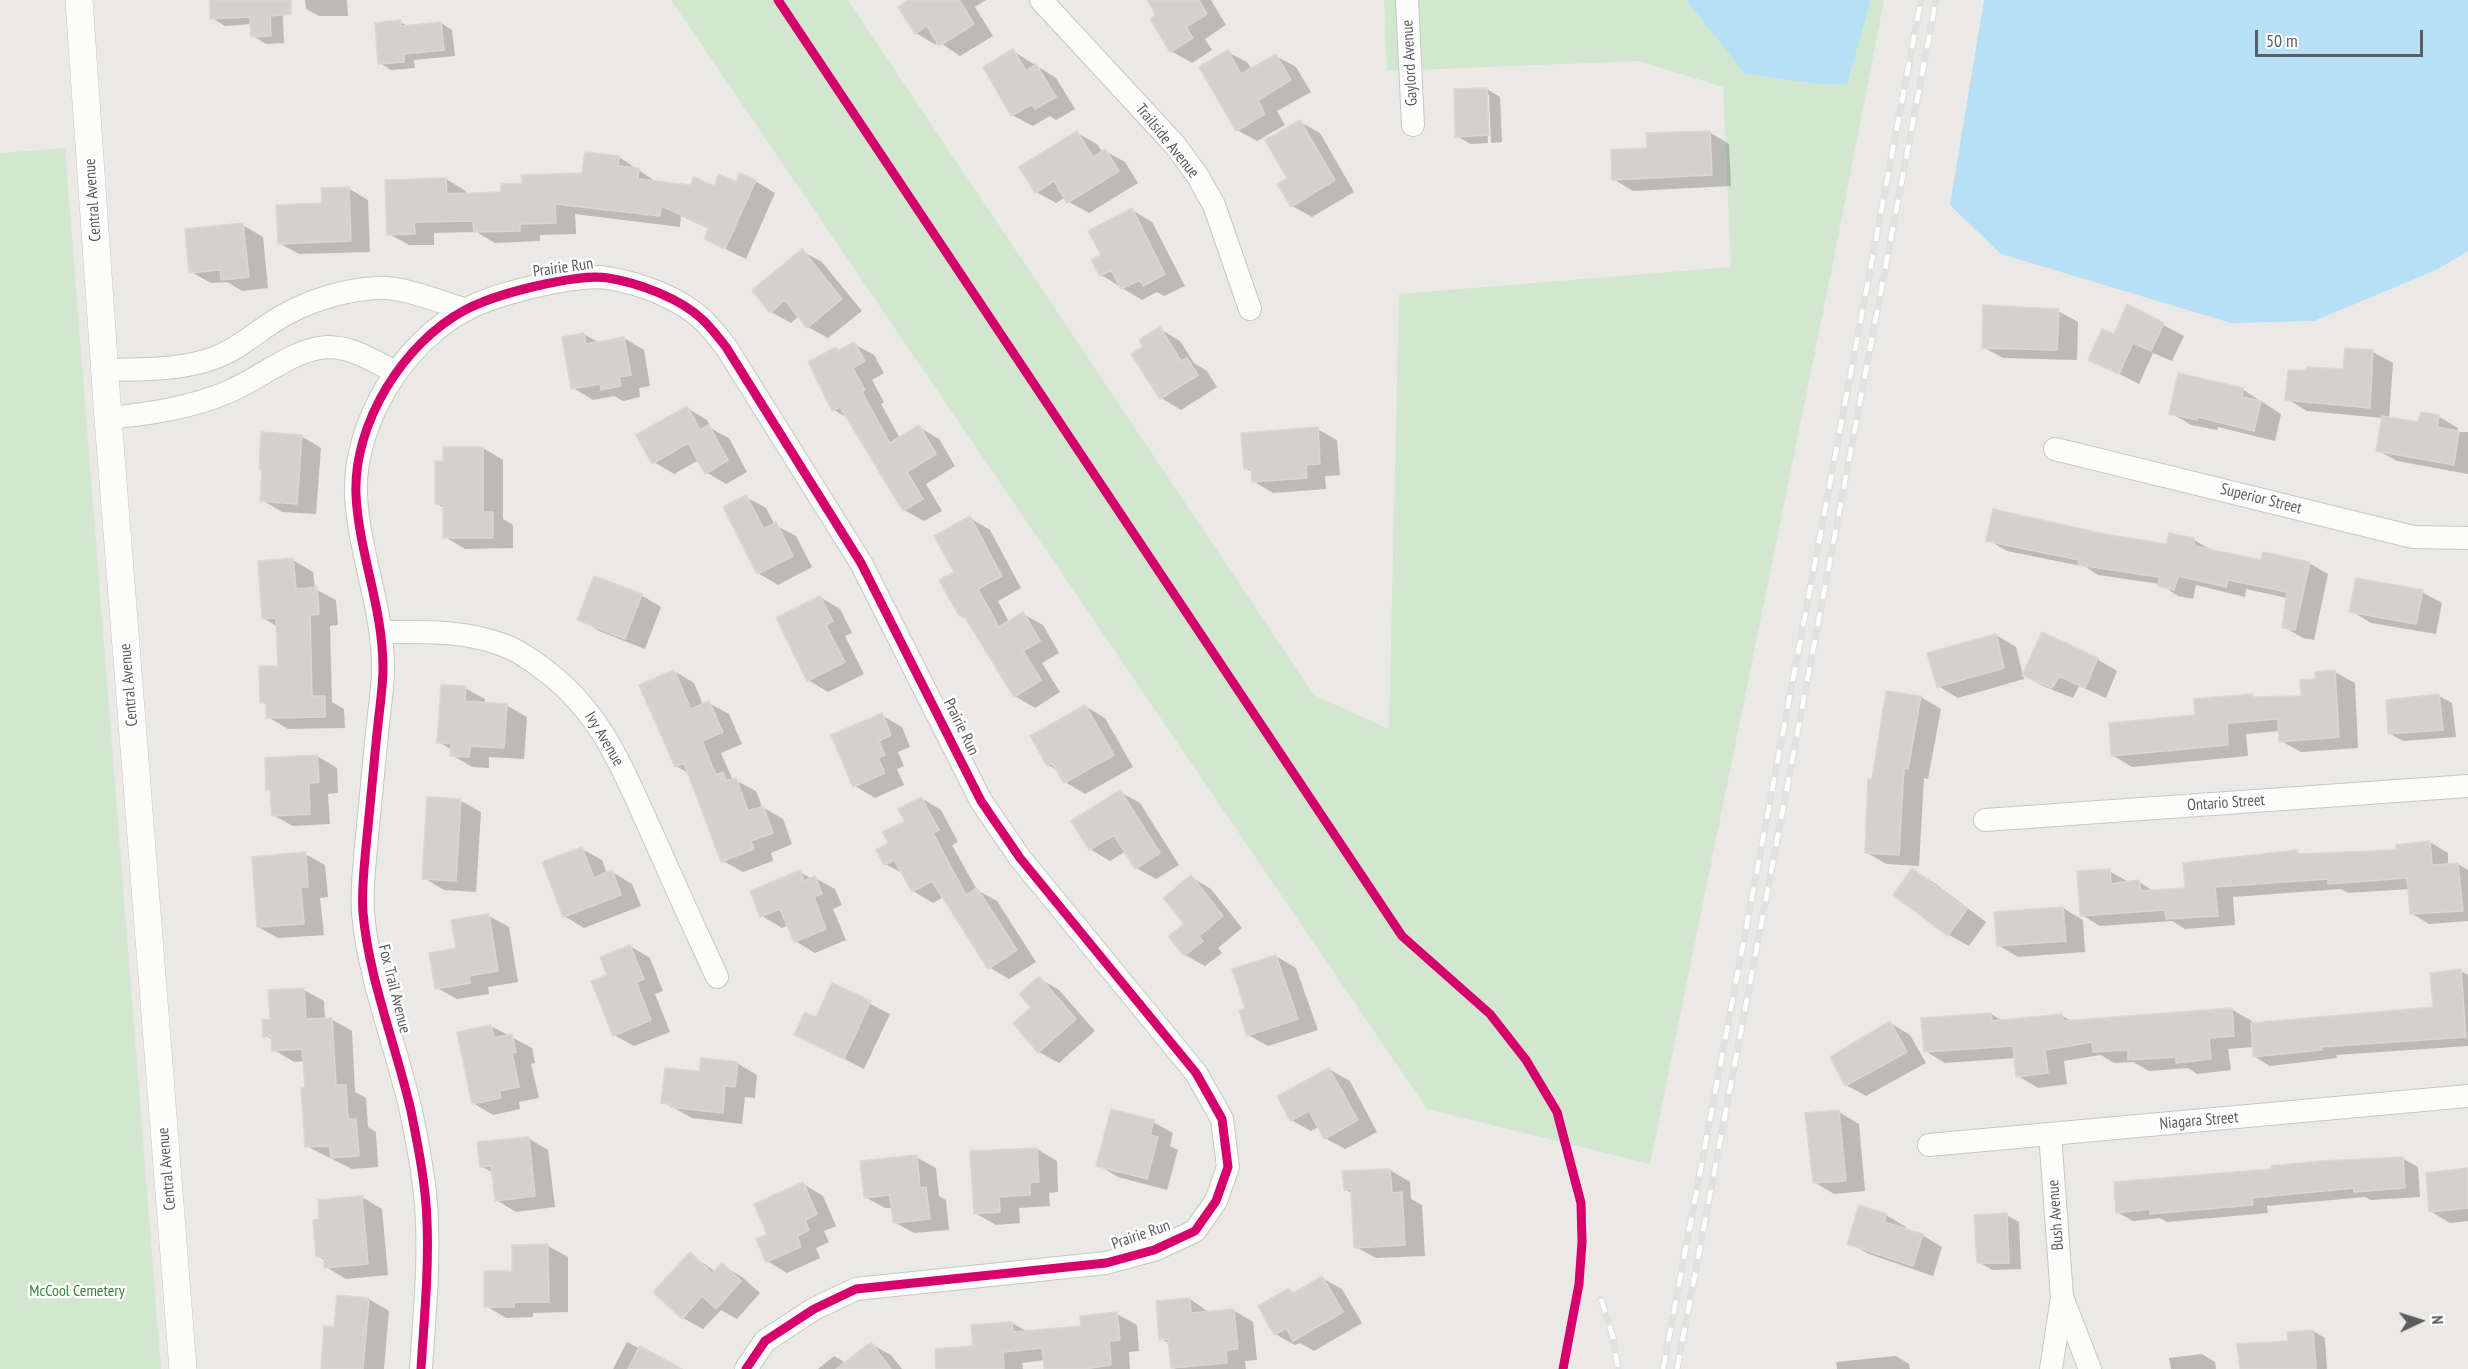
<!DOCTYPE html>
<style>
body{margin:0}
#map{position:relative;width:2468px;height:1369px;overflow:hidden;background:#eae9e5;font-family:"PT Sans Narrow",sans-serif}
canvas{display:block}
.north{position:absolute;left:2390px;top:1291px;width:60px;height:60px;-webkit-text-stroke:4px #fff;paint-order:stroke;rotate:86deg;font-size:16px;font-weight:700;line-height:24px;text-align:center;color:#5a5e62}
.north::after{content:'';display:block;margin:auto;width:21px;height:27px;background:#5a5e62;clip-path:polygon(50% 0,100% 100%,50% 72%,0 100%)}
.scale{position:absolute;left:2255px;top:30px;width:168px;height:27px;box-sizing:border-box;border:3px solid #5a5e62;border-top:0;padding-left:8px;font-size:18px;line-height:21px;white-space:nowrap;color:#5a5e62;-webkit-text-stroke:4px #fff;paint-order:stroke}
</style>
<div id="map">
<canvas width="2468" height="1369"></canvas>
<div class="north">N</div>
<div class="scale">50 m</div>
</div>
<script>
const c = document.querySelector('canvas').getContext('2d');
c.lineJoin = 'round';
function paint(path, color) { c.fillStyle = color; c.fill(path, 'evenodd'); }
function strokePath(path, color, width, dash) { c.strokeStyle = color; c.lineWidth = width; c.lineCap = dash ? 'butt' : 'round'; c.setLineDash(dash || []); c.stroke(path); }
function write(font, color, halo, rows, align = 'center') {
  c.font = font + ' "PT Sans Narrow",sans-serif'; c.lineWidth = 5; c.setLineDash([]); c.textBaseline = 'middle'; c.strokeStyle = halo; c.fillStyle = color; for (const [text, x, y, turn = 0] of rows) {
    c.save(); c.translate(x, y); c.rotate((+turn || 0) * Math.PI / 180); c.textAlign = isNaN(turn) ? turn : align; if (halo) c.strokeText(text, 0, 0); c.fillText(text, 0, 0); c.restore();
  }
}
paint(new Path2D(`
 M671,0H848L1314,695L1389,729L1399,294L1731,267L1723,87L1639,61L1387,71L1384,0H1686L1746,74L1819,84L1847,85L1871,0H1884L1834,258L1650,1164L1427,1109Z
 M65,148L161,1369H0V153Z`), '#d3e7d0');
paint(new Path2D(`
 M1686,0H1871L1847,85L1819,84L1745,74Z
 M1984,0H2468V251L2436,270L2314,321L2231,323L2001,254L1950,205Z`), '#b7e0f6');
paint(new Path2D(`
 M211,0H282L284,43L266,44L253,36L252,24L225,26L212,18Z
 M305,0H347L348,16H319L306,9Z
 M908,0H986L975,7L993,36L960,56L939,42L936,45L916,33Z
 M1149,0H1211L1226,25L1205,39L1212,50L1192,63L1171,51L1158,15Z
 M400,22L408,26L441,23L452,30L455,56L414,60L415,68L391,70L380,63Z
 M1013,51L1056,78L1075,109L1056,120L1050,116L1033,126L1012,115Z
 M1228,52L1248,63L1252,70L1276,56L1296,67L1311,92L1277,111L1285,125L1257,141L1237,130Z
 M1487,89L1500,97L1502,142L1491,143L1489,95H1486L1488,143L1470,144L1457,136L1455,90Z
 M1300,122L1320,133L1354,192L1312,217L1292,206L1289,178Z
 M1709,132L1729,144L1731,186L1633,191L1613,179L1648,149Z
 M1077,133L1097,144L1103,153L1105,151L1125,162L1138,183L1089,213L1069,202L1066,197L1056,203L1036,192Z
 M619,157L658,183L715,188L755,181L775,193L746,259L705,239L710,229L681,216L680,227L575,214L576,234L540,235V241L495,243L476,232L434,233V245H409L389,234L446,179L466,191V195L503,194L523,185L584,174Z
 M348,188L368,200L370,252L299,254L279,243L323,205Z
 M1132,210L1152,222L1185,286L1164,296L1157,292L1142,300L1101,275Z
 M243,225L263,237L268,288L242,291L227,282L211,283L191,272Z
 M802,251L822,262L862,311L828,338L808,327L799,316L791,323L771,312Z
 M2128,306L2184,336L2172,361L2153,353L2139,384L2090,359L2115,335Z
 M2058,311L2078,322L2077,360L2003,358L1983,347Z
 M1160,329L1180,341L1194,363L1207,371L1217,387L1181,410L1161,398L1145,347Z
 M584,334L599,343L624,338L644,350L650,386L639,388L640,397L623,401L614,396L593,400L573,388Z
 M854,344L874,355L884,373L872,380L884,402L881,404L900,438L919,427L939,439L955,466L926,484L942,511L924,521L904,510L849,419L834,410L836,348L841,351Z
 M2373,352L2393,363L2389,419L2420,424L2438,416L2458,428V432H2468V474L2397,461L2377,450L2383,418L2307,411L2287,399L2344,370Z
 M2242,389L2281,414L2275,441L2218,427L2217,430L2191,425L2171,413Z
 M687,408L707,420L712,429L729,438L747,472L726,484L706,472L699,460L674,474L654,462Z
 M1317,429L1337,440L1340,475L1325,476L1326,489L1273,493L1253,481L1252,472L1245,468Z
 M301,436L321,448L316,514L282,512L262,500L264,470L260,468Z
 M483,448L503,460V519L513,525V548L465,549L445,537L444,508L436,503L444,463Z
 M746,497L766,508L775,525L796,536L812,567L778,585L758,573Z
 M970,518L990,530L1021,588L998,601L1009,622L1023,614L1043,625L1059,653L1042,663L1060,692L1035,708L1015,696L968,620L960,615L956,573Z
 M2104,536L2168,545L2194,540L2213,551L2262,561L2309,563L2328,574L2314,640L2303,638L2284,627L2287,598L2246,589L2245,597L2196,585L2193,599L2178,596L2160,584L2098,575L2086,567L2007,551L1988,540Z
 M293,560L313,572L315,589L336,600L338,625L330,626L332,702L344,709L345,728L288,729L268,717L267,705L261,702L279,667L278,627L263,618Z
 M2422,592L2442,603L2436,634L2371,623L2351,611Z
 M641,595L661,607L645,649L599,631L579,619Z
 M820,597L840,609L852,633L845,636L864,674L828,692L808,680Z
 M1996,635L2016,647L2024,679L1958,698L1938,686Z
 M2097,659L2117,671L2106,698L2079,686L2073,698L2043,686L2024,675Z
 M674,671L694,683L703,705L709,703L729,714L742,744L721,753L733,781L735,780L756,791L762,807L783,819L792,844L771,853L773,861L743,872L723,861L690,774L676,766Z
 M2335,672L2355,683L2358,748L2301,752L2281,741L2280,731L2246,734L2248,756L2132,767L2112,755L2197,717L2251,695L2257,698H2303L2317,680Z
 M465,688L485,699V704L506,705L527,717L524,759L489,757V768L472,767L452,755V750L439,742Z
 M2439,696L2452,703L2456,737L2403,741L2389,733Z
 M1921,697L1941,709L1928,779L1924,778L1919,866L1886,864L1866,852L1873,781Z
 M1085,706L1105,718L1133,767L1085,794L1065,782L1058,771L1048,765Z
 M881,715L902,727L910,747L898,752L904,766L897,769L904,785L875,798L855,786Z
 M317,756L337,768L338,793L328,794L330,824L293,826L273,815L272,791L268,789Z
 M1120,792L1140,803L1179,865L1156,879L1136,868L1126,851L1110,861L1090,849L1073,822Z
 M921,798L941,810L958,842L952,845L977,890L997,901L1036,962L1009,979L989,967L944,897L933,903L913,891L904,874L885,864L890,844Z
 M461,801L481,812L476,892L444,890L424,878Z
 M2430,842L2448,853V865L2458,864L2468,870V921L2429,924L2411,913L2409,889L2348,893L2341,889L2233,897L2235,925L2185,929L2172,921L2100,926L2082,915L2109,871L2127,881L2128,883L2139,882L2155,892L2186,889L2297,852L2303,855L2398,851Z
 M582,849L602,860L607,874L612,872L632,884L641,906L584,928L564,916Z
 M305,854L325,865L328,897L320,898L324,935L278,938L258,927Z
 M1913,870L1933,882L1986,922L1969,946L1949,935L1895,895Z
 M800,872L812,879L815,878L835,889L842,905L833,909L846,940L815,953L795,941L788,925L782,928L762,916Z
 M1191,877L1211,889L1242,928L1218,948L1222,953L1205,966L1185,955Z
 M2063,908L2083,920L2085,952L2018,957L1998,945Z
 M489,916L509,927L518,982L488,987L489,994L457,999L437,988Z
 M630,946L650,958L663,991L655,994L670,1032L634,1046L614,1035L609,976Z
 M1276,956L1296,968L1318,1030L1268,1046L1248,1035L1247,1009Z
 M2461,971L2468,975V1046L2336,1055L2337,1058L2270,1066L2255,1057L2254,1047L2228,1049L2231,1070L2197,1074L2188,1068L2149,1071L2133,1062L2114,1063L2101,1055L2064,1061L2067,1084L2038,1088L2018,1076L2016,1058L1945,1063L1925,1051L1991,1014L2003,1021L2061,1015L2073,1022L2231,1009L2252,1021V1025L2435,1009Z
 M1039,978L1059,990L1095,1031L1059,1063L1039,1052L1033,1007Z
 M833,985L890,1014L864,1069L796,1034L816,1019Z
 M304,990L324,1001L325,1019H331L352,1031L355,1092L366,1098L368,1127L376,1132L378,1167L352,1169L306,1146L304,1061L294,1062L274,1050L273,1040L265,1036L271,1020Z
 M1890,1023L1910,1035L1926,1063L1866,1096L1846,1085Z
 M491,1026L532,1048L535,1063L531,1064L539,1098L519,1102L520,1109L493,1115L473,1103Z
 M737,1063L757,1075L755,1098L745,1097L742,1124L692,1118L663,1102L701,1073Z
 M1329,1069L1350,1081L1377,1132L1345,1149L1325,1138L1319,1127L1311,1131L1291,1120Z
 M1839,1112L1859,1124L1865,1191L1834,1194L1814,1182Z
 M1153,1122L1173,1133L1170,1146L1178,1150L1167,1190L1118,1177L1098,1165Z
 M528,1138L548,1150L555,1207L516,1212L496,1200L493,1173L481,1166Z
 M1037,1149L1057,1161L1058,1192L1049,1193L1050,1206L1019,1208L1020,1223L996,1225L975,1213Z
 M916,1157L936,1168L939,1196L946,1200L949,1230L914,1233L894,1222L893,1208H885L865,1197Z
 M2402,1158L2418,1167L2420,1197L2371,1200L2365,1197L2267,1206L2268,1213L2167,1222L2160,1218L2133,1221L2117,1212Z
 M1390,1170L1410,1182L1411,1199L1422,1205L1425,1256L1376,1258L1356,1247L1353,1194L1345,1189Z
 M2468,1170V1221L2450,1223L2430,1211Z
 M803,1184L823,1196L836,1226L824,1231L829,1242L816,1248L820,1258L787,1273L767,1261L769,1235Z
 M362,1197L382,1209L388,1275L346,1279L326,1267L325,1261L318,1256L321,1220Z
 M1886,1215L1906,1227L1905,1230L1922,1235L1942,1247L1933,1276L1869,1254L1849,1243Z
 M2006,1215L2019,1222L2021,1269L1992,1270L1979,1262Z
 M548,1246L568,1257V1312L533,1313V1317L506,1318L486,1306L513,1272Z
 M690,1254L716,1272L722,1265L742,1277L760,1293L737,1319L721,1310L703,1329L683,1318Z
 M1322,1278L1342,1289L1362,1323L1314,1351L1300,1343L1295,1345L1275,1334L1289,1290L1295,1294Z
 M369,1299L389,1311L384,1369H322L336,1329Z
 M1190,1299L1210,1313L1233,1310L1253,1322L1257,1360L1245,1361L1246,1369H1175L1172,1367L1170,1344L1161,1339Z
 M1117,1314L1137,1325L1139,1351L1129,1352L1130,1369H1046L1045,1360L1022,1363L1023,1369H937L1012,1323L1028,1332L1082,1327Z
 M2313,1331L2325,1338L2327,1369H2241Z
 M627,1342L678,1369H613Z
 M871,1344L891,1355L902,1369H818L834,1356L846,1363Z
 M2202,1354L2215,1362L2216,1369H2171L2169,1358Z
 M1896,1356L1909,1364L1910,1369H1837L1836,1362Z`), '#0003');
const building = new Path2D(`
 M210,0H291V14L270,16L271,36L251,37L250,17L210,19Z
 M908,0H959L974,24L939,46L927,26L915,34L898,7Z
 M1147,0H1199L1207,14L1186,27L1193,38L1170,52L1150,19L1156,15Z
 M401,20V26L441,22L444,50L404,54V62L378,64L375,23Z
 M1013,49L1026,71L1036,64L1056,97L1035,109L1032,104L1011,116L983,67Z
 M1228,50L1241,74L1276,54L1291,80L1258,100L1265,114L1236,131L1199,67Z
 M1487,88L1489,135L1455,137L1454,89Z
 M1300,120L1335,180L1291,207L1277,184L1287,178L1265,140Z
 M1077,131L1093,157L1105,149L1119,171L1067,203L1054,181L1035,193L1019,167Z
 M1710,131L1712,175L1612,180L1611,150L1647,148L1646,133Z
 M585,152L619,156L618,166L639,168L638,179L690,185L694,177L714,186L719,174L736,182L740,173L756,180L725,249L704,239L709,227L661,206L660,216L555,204L556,223L520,224V231L474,232L473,221L414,222L415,234L387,235L385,180L446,178L447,194L501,192V184L522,183L521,175L582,173Z
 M349,187L351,241L278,244L276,205L322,203L321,188Z
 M1132,208L1165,274L1143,286L1140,280L1121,289L1111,270L1100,276L1091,260L1101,255L1088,231Z
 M243,223L249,277L221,280L220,270L189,273L185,229Z
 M802,249L842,299L807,328L785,300L770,313L752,290Z
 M2127,304L2164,323L2151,351L2133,343L2119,374L2088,360L2102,329L2114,334Z
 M1983,305L2059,309L2057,350L1982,348Z
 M1160,327L1181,361L1187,358L1198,375L1160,399L1131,354L1143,347L1139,340Z
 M584,333L586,344L624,337L631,375L619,377L621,386L601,390L600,384L571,389L562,337Z
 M854,342L865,361L853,368L865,390L862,392L890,443L919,425L936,454L907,472L923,499L903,511L840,407L832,411L808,362L836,347L838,351Z
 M2345,348L2373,350L2370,408L2285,400L2288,370L2306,371L2307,367L2343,369Z
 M2178,373L2243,388L2242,397L2261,401L2254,431L2198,417L2197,420L2169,414Z
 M687,406L700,430L709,425L728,460L705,474L688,443L652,464L636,435Z
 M2421,412L2439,415L2437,427L2459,431L2454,465L2376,451L2382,416L2418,422Z
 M1318,427L1320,464L1306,465L1307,478L1252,482L1251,468L1244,469L1241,433Z
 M261,432L302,435L297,504L260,501L262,469H259Z
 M443,447H483V512H493V538H443V504H435V461H443Z
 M746,495L764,529L776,522L793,556L757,574L723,507Z
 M1993,509L2104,534L2166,544L2169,533L2194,538V546L2261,560L2263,552L2310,562L2295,630L2282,628L2287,592L2228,580L2226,587L2178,576L2174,590L2158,586L2159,577L2078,565L2079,560L1986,541Z
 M970,516L1002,576L978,589L999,627L1023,612L1040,641L1023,651L1041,680L1014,697L963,614L959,616L939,580L954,572L934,536Z
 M293,558L296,589L317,587L319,614L310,615L312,696H325V717L266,718V703H260L259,666H278L276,618L262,619L258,561Z
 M594,576L642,594L625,639L577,620Z
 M2356,578L2423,590L2416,624L2349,612Z
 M820,596L833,621L826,625L845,662L807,681L776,618Z
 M2042,632L2098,658L2085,688L2059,676L2052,688L2022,675Z
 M1996,634L2004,668L1937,687L1927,653Z
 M674,670L691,709L709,701L723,732L702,741L716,775L723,772L726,781L736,778L748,811L763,806L773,833L751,841L754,849L721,862L684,763L675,767L639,685Z
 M2335,670L2339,737L2279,742L2278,719L2227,723L2228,745L2111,756L2109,723L2195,715L2194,699L2252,694V697L2301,696L2300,680L2315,679V672Z
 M441,685L466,686L465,701L507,704L504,748L470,746L469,757L450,756L451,743H437Z
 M1886,691L1921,696L1908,769L1904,768L1899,855L1865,853L1868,779H1872Z
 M2439,694L2443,730L2388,734L2386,700Z
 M1085,705L1114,755L1064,783L1052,763L1047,766L1030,736Z
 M882,713L891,735L879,741L885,755L878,758L885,773L853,787L831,735Z
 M317,755L319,782L309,783L310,814L272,816L270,790H266L265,758Z
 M1120,790L1160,853L1135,869L1114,835L1089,850L1071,821Z
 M427,797L461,799L456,881L422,879Z
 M921,797L939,830L933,833L966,895L977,888L1017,950L988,969L932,881L912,892L894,860L884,865L876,850L888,843L882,832L905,821L898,809Z
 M2430,841L2432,865L2458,863L2463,911L2410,914L2407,878L2328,884V879L2215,887L2218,916L2166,919L2165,910L2080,916L2077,871L2110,869L2111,884L2139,880L2141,891L2185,888L2183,863L2297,850L2298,854L2396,850V845Z
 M582,847L594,878L612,870L621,895L563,917L542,862Z
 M306,852L308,887H301L304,924L257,927L252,857Z
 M1912,868L1967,909L1948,936L1893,895Z
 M800,870L804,881L815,876L822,894L814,897L826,929L794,942L780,909L760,917L750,891Z
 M1191,875L1223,916L1199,936L1203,941L1184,956L1168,936L1184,924L1163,898Z
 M2063,907L2066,941L1997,946L1994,912Z
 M489,914L498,971L469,976L470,983L435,989L429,953L456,948L451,920Z
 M630,945L644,979L636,982L651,1020L613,1036L591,981L607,975L600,957Z
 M1276,955L1298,1019L1247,1036L1239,1010L1245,1008L1232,969Z
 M2461,969L2466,1037L2321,1047L2322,1050L2253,1057L2251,1023L2433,1007L2430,973Z
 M1039,976L1076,1019L1038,1053L1013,1023L1031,1007L1019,994Z
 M832,983L871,1001L844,1059L794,1035L805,1012L816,1017Z
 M304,988L306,1019L332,1018L336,1085H346L348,1119H356L359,1156L331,1158L330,1146L305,1147L301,1088H305L302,1049L272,1051L271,1036L263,1037L262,1020L270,1019L268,990Z
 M2232,1008L2234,1036L2209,1038L2211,1059L2176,1063V1057L2128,1060V1050L2093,1052L2092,1042L2045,1050L2048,1073L2016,1077L2013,1046L1924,1052L1921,1018L1991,1013L1992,1021L2062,1014L2063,1021Z
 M1890,1021L1907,1052L1845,1086L1830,1057Z
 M491,1025L494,1038L512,1034L516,1052L512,1053L519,1087L499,1091L501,1098L472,1104L457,1032Z
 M701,1058L738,1062L735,1087L725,1086L723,1113L670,1107V1104L661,1103L665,1068L699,1071Z
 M1329,1068L1358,1120L1324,1139L1309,1111L1290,1121L1277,1096Z
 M1111,1109L1154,1120L1150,1135L1158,1137L1147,1179L1096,1166Z
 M1839,1110L1846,1181L1813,1183L1805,1113Z
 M529,1137L535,1196L495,1201L491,1166L480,1167L477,1142Z
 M1037,1148L1039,1182H1030V1195L999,1197L1000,1212L974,1214L970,1151Z
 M917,1155L920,1188L926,1187L930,1219L893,1223L890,1195L864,1198L860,1161Z
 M2403,1157L2405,1188L2354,1192V1188L2252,1198L2253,1205L2150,1214V1209L2116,1213L2114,1182L2272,1169L2271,1166L2322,1161Z
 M2468,1168V1208L2429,1212L2426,1173Z
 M1390,1169L1392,1193L1402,1192L1405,1245L1354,1248L1351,1189L1344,1190L1342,1171Z
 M803,1182L817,1214L805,1220L809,1230L797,1236L801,1247L766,1262L756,1239L767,1234L754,1204Z
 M362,1196L368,1264L324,1268V1257H316L313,1220L319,1219L318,1200Z
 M1859,1205L1887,1214L1884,1222L1923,1234L1913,1266L1847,1244Z
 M2007,1213L2009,1263H1977L1974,1215Z
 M548,1244L549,1302H514V1307H484V1271H512V1245Z
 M690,1252L712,1273L722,1263L741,1281L716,1309L702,1296L682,1319L653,1292Z
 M1322,1276L1343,1312L1293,1341L1286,1328L1274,1335L1258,1306L1289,1288L1292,1294Z
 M337,1295L369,1298L363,1369H321L324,1326L334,1327Z
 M1190,1298L1191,1313L1234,1309L1238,1349L1226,1350L1227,1363L1171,1368L1168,1339L1159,1340L1156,1301Z
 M1117,1312L1120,1340L1109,1341L1111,1365L1084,1369H1044L1042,1348L1003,1352L1004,1369H936L935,1349L973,1346L971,1325L1012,1322L1013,1332L1081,1326L1080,1316Z
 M2313,1330L2316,1369H2240L2237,1344L2288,1341L2287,1332Z
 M871,1342L891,1369H836Z
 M640,1346L682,1369H628Z`);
paint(building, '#d2d1ce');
strokePath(building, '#d9d7d4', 1.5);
const minor = new Path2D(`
 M1041,0L1175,145L1197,175L1214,205L1250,309
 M1407,0L1413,125
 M104,370C141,369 178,371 214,358C242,348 262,326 288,313C315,299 346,290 376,288C401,286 442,302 466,310
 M108,418C149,414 190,408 228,392C259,379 295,348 328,347C353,347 375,362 396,372
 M2055,449L2413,537L2468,538
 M382,632C423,632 464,630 503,645C518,650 533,661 546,671C605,716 625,775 655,840C675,886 696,931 717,977
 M1985,820L2468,786
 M2050,1134L2062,1297L2051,1369
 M1929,1145L2468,1096
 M2062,1297L2090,1369
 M421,1369C424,1320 429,1271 427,1222C426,1185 418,1146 411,1111C396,1045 369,980 363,913C361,888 365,861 367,836C371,798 374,761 378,724C380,705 383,686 383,668C383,607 359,554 356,495C353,424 403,343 465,310C490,297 518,290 545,284C564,280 589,275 608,278C639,283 680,298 703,320C711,328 719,338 726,347L861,563L981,801L1020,858L1196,1073L1222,1119L1228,1167L1216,1201L1195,1231L1154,1250L1106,1263L856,1289L814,1309L765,1341L746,1369`);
const tertiary = new Path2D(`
 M79,0L108,418L183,1369`);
strokePath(minor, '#c7c7c7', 24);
strokePath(tertiary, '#c7c7c7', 28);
strokePath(minor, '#fcfcfb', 22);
strokePath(tertiary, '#fcfcfb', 27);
const rail = new Path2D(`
 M1601,1299L1613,1337L1618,1369
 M1663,1369L1921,0
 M1677,1369L1936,0`);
strokePath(rail, '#e2e1e1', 7);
strokePath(rail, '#fff', 4.5, [14]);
strokePath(new Path2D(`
 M778,0L1402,936L1490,1014L1526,1060L1557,1112L1581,1203L1582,1242L1579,1284L1563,1369
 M421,1369C424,1320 429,1271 427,1222C426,1185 418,1146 411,1111C396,1045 369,980 363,913C361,888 365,861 367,836C371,798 374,761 378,724C380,705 383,686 383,668C383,607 359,554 356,495C353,424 403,343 465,310C490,297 518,290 545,284C564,280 589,275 608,278C639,283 680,298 703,320C711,328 719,338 726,347L861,563L981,801L1020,858L1196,1073L1222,1119L1228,1167L1216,1201L1195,1231L1154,1250L1106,1263L856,1289L814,1309L765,1341L746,1369`), '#d6006c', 9);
write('16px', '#5a5e62', '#fff', [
 ["Gaylord Avenue",1410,63,-93],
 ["Trailside Avenue",1167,141,51],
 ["Central Avenue",93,200,-94],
 ["Prairie Run",563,268,-8],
 ["Superior Street",2261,499,14],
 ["Central Avenue",129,685,-95],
 ["Prairie Run",961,727,64],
 ["Ivy Avenue",604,739,59],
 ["Ontario Street",2226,803,-4],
 ["Fox Trail Avenue",394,989,76],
 ["Niagara Street",2199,1121,-5],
 ["Central Avenue",167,1169,-95],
 ["Bush Avenue",2056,1215,-94],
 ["Prairie Run",1141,1235,-19]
]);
write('16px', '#388636', '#fff', [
 ["McCool Cemetery",77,1291]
]);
</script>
